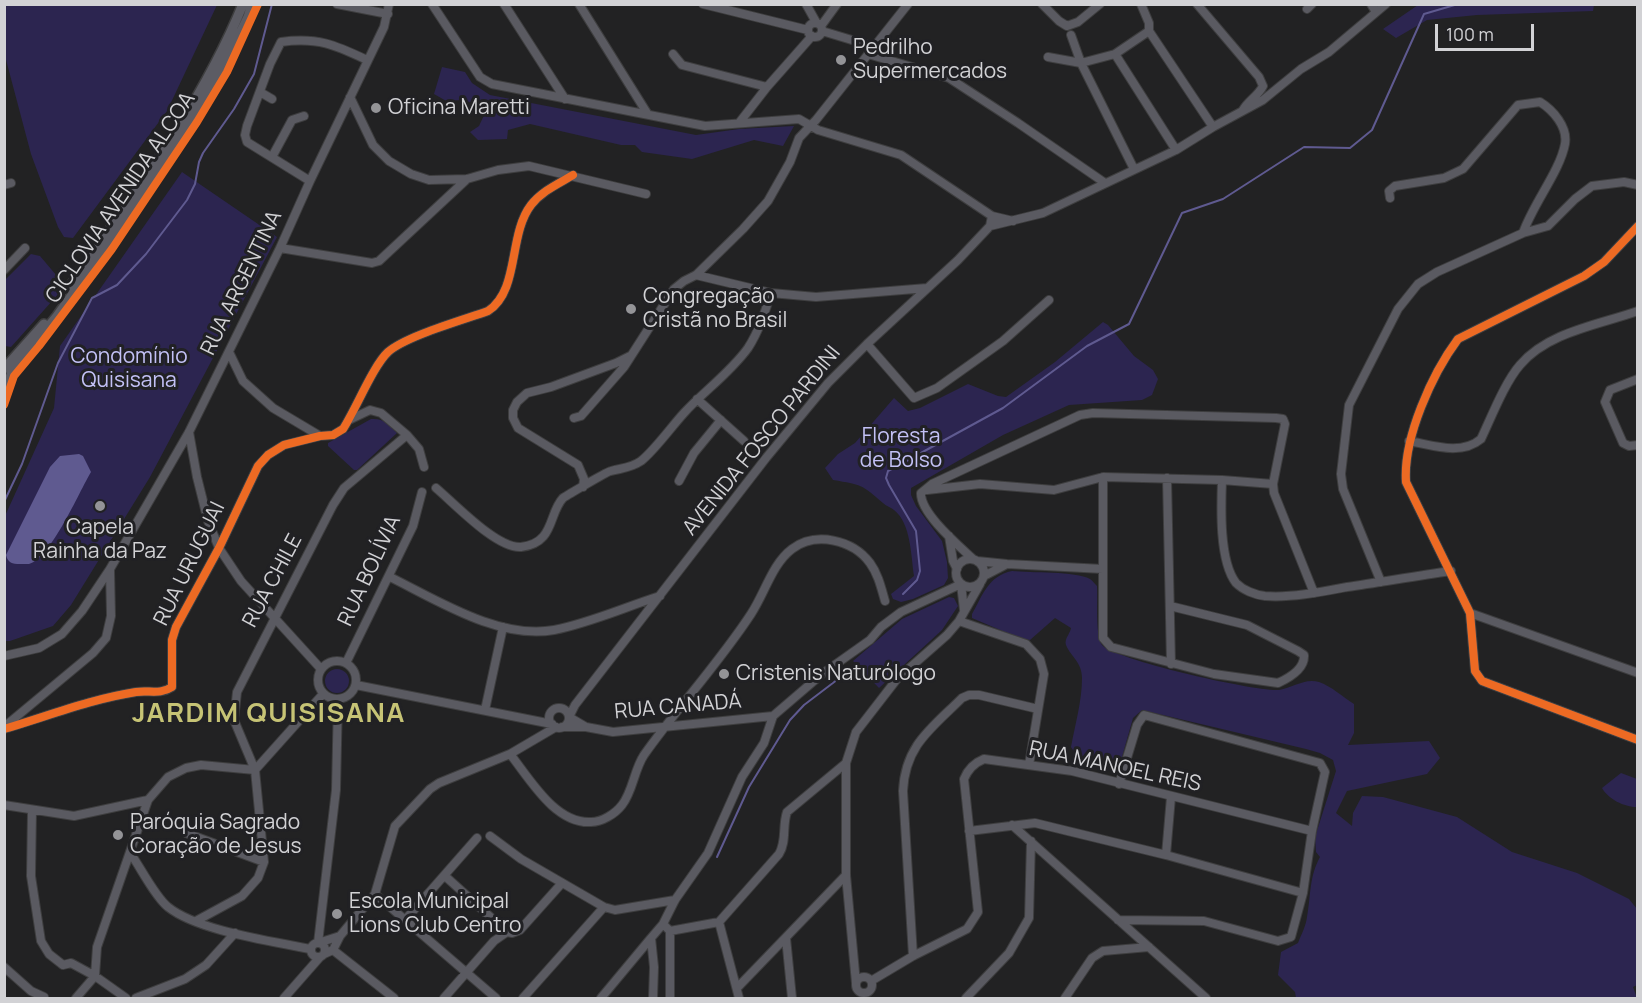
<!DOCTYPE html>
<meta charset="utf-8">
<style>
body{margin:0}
#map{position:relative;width:1642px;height:1003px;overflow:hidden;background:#222223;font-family:Manrope,sans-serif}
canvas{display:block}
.frame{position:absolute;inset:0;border:6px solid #d2d2d5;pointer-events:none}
.scale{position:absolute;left:1435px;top:24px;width:99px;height:27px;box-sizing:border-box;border:3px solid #d2d2d5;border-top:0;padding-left:8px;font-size:18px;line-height:21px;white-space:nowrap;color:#d2d2d5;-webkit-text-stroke:4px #212124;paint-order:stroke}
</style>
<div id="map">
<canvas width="1642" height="1003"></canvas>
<div class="frame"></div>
<div class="scale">100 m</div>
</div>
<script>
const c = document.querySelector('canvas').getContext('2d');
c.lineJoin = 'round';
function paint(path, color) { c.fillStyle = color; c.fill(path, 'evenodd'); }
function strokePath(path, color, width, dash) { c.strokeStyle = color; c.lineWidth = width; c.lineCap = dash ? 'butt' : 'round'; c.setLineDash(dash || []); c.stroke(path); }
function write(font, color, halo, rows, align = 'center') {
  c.font = font + ' Manrope,sans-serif'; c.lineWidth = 6; c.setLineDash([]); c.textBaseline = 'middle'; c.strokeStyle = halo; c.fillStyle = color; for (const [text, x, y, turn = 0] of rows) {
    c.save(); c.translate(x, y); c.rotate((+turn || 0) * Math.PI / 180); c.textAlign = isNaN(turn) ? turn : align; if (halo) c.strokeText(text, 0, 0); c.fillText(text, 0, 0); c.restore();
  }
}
paint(new Path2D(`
 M4,5H217L167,111L73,238L64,237L58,227L31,154L5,56Z
 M1418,5V4L1594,5L1593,11L1477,15L1427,20L1396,38L1383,29Z
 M442,67L465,72L472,83L490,95L696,135L739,129L794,126L783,146L754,140L692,159L642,152L635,145H621L530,124L508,130L507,139L478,140L470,132L479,126L486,111C473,103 464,97 448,102L434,94Z
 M182,172L277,237L150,477L71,605L53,626L10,641H5V516L54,408L60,346Z
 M31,254L40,256L62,282L61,291L11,347L5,346V280Z
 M1103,322L1108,325L1134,356L1153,370L1158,379L1152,395L1142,400L1069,405L1003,435L911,488V495L916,506L942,541L947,562L948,578L944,585L913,599L901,602L893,599L891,594L914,576C911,556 911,523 894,510C890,507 886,506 883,503C861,484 862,485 833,480L825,468L838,454L855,443L894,398L908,411L920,408L968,384L998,396L1006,397L1055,362Z
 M371,419C384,418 388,424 397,433L357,470H354L328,446V443Z
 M1012,571C1030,573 1076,571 1090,579C1093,581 1094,583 1097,586C1098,599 1095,636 1102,645C1115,660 1257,692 1279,690C1293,688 1304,678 1319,682C1331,686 1343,697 1354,704V733L1348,745L1429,741L1440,758L1427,774L1347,791L1336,813L1352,826L1353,813L1362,796L1383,797L1457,817L1512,852L1577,873L1629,899L1637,909V985L1633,987L1637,998H1296L1295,992L1278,975L1281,952L1298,943C1301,935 1306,926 1307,917C1311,895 1309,877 1320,857L1316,852L1315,837L1336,771L1333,760L1320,753L1306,749L1142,710L1133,718L1120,764L1112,770C1097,768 1080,762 1071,747C1075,725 1082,701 1082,678C1082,662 1071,657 1066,645C1064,639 1070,634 1071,628L1055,618L1030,640L1019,638L972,618V614C983,595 988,576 1012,571Z
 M949,597L954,598L958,606L942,630L879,688L853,661L902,619Z
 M325 681a12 12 0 1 1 24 0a12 12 0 1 1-24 0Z
 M1621,773L1637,779V807C1624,807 1608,799 1602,788Z`), '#2c2550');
paint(new Path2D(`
 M79,454L83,456L91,472C79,492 51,558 29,564C29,564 20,564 20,564C12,564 8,563 6,555L50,467L60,456Z`), '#5f5a90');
strokePath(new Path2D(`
 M4,502L22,464L58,363L92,298L117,285L146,254L187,200L195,184L199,162L203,153L234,109L254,74L272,4
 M903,594L917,580L920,571L916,531L889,485L886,478L888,471L1003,408L1087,346L1129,324L1182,213L1223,199L1304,147L1350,148L1372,130L1424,14L1458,4
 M717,857L749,787L790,720L804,705L850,670`), '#5f5a90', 2);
const minor = new Path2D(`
 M337,4L388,14
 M432,4L480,77L492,84L705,126L799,119L818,130L901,155L992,216L1013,221
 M504,4L565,99
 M579,4L647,113
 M703,4L808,30
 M806,4L816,22
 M1042,4L1059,21L1067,26L1078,22L1100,4
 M1141,4L1149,23V31L1213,127
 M1197,4L1259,77L1263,86C1258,96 1248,101 1243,110
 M1371,4L1376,12
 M1307,9L1312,4
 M808 30a7 7 0 1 1 14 0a7 7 0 1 1-14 0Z
 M821,26L837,4
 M822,31L875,47
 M1071,35L1081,63L1134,169
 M673,54L682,65L767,87
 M868,54L949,78L1018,123L1105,183
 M1115,54L1176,150
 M1048,57L1081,63L1115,54L1149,31
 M260,92L272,99
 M350,97L373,145L389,161L411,174L429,180L467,179L498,170L529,166L646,194
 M739,123L767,87L812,36
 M272,157L292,120L304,116
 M310,181L247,142L245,135L247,126L270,64L281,42C318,37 335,45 367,60
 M4,185L11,183
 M1390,198L1389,191L1395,186L1444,178L1463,169L1518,105L1540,102C1553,110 1568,127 1565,144C1560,171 1533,204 1523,233
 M990,226L1043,213L1176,150L1213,127L1263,100L1301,69L1329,52L1386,4
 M1638,226L1604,262L1584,276L1458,339C1432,374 1403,438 1406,482L1470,613L1475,671L1482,681L1638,740
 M280,248L372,263L379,261L467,179
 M4,270L25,248
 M696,275L771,293L816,297L927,288
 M867,344L914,398L937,388L1003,341L1049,300
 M229,352L243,381L273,408L320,436
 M1638,379L1610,390L1605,402L1623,443L1629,446L1638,445
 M697,399L744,441
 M574,418L581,416L624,367L674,289L684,281L696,275L743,229L768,201L790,162L799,138L816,120L908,4
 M349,420L370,410L381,413L407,435L419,449L424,467
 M189,432L197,477L208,521L219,548L241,581L321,669
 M1409,441C1432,445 1461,456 1481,439C1491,418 1505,382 1520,365C1548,332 1598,325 1638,311
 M1103,477V638L1111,647L1214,674L1278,683C1289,678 1305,669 1304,655L1298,651L1247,625L1170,606
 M1167,478L1171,664
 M1222,480C1221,507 1219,561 1236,583C1243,590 1255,595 1265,596C1291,598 1321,592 1347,587C1381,582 1416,576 1451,571
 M679,481L694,453L721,420
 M583,487L584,479L578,465L518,428L513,418V410L517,402L527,393L551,387L616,363L630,356
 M436,488C455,504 497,549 521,547C555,543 548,514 563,498C566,496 608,471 611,471C622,468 631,468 641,461C654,451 672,426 684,413C704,391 730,373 748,348C759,331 765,312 771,293
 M927,490L980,484L1054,490L1103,477L1222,480L1273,484
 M949,536L953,561L957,569
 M956 573a14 14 0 1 1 28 0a14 14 0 1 1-28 0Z
 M973,559C958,545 920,513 921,493L932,484L1080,415L1093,413L1276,418L1283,419L1285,424L1273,484L1274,493L1314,593
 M977,561L1007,564L1103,569
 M984,576L1005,565
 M390,577C437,600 499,640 554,630C590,623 625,607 660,596
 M1381,582L1343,489L1341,474L1349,405L1398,309L1418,284L1437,272L1523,233L1548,226L1575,199L1592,186L1624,182L1638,185
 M1470,613L1638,673
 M959,621L1026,644L1040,659L1044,674L1029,765
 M4,656L39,648L62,634L82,611L110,569L189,432L280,248L310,181L384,27L389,4
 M318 680a19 19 0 1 1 38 0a19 19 0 1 1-38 0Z
 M346,663L413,526L422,492
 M356,685L552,724
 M549 718a10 10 0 1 1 20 0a10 10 0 1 1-20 0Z
 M485,710L503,627
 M4,727L93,653L106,638L111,616L110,570
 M562,727H586L613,732L773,716
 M586,727L569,717L575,705L766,458L828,383L867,344L958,260L990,226L992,216
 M4,729C48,716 91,699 136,692C149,690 160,695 172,687V640L176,627L219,548L258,466L268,455L284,445L320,436L333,435L343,429C356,409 373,366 388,352C406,336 463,320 488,311C520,290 508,235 531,205C542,191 558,184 573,175
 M510,754C530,779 555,824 591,822C602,822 615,814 622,805C633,791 634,770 644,755C678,707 719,663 751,614C765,593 772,564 792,549C816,531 853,540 870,563C878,574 881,587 885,601
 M846,763V875L856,983
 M4,805L74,816L148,800
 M32,810L31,876L41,941L49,954L63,965L71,963L95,976L126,998
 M1012,825L1206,998
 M969,831L1035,823L1166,855L1303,893
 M186,833L264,862
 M490,836L521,859L604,907L615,910L675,900
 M131,854C140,867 156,898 168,907C198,931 272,941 310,949
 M1166,855L1171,797
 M445,876L507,932
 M375,894L496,998
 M405,920L477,838
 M1118,920L1204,921L1278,941L1291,937L1303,893L1312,831L1325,772L1320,763L1144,715L1137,725L1119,784
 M196,921L242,896L258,878L264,862L255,770L234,720L237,692L333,505L344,488L407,435
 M663,924L675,900L708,853L742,777L764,743L773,716L822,674L870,640L881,627L901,612L961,584L964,610
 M670,931L719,922
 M340,936L375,894L395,826L430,789L439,783L510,754L556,727
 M786,938L792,998
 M311 950a7 7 0 1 1 14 0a7 7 0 1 1-14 0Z
 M333,950L394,998
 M324,954L333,950L340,936L318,943L336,790L338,699
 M913,956L903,791C905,745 932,728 962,698L969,695H979L1038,709
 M4,967L31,991L44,997
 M856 985a8 8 0 1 1 16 0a8 8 0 1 1-16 0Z
 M871,981L913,956L967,929L978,912L964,779C968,769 974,763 984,759L1072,771L1312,831
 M737,988L846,875
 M76,998L95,976L97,947L148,800L168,777L186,768L201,765L255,770L323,694
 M136,998L185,979L206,965L235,933
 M284,998L320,957
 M444,998L494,941L507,932L512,933L520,930L562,883
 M523,998L604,907
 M601,998L651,938
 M653,998L654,967L651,938L663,924L670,931V998
 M739,998L719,922L779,854C787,841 782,826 787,812L846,763L856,732L897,679L947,635L959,621L980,584
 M966,998L1009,953L1029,918L1031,841
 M1065,998L1092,958L1103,951L1149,947`);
const major = new Path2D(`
 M69,288C132,197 201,107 243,4
 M4,369L44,324
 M4,394L13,369L57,316L169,158L226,62L248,17L252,4`);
strokePath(minor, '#3e3e3f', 10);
strokePath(major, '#3e3e3f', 12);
strokePath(minor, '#5a5a61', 8);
strokePath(major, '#5c5c64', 9);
strokePath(new Path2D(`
 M1638,226L1604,262L1584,276L1458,339C1432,374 1403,438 1406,482L1470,613L1475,671L1482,681L1638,740
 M4,405L14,376L39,346L112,249L197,122L227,72L258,4
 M4,729C48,716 91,699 136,692C149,690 160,695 172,687V640L176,627L219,548L258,466L268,455L284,445L320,436L333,435L343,429C356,409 373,366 388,352C406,336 463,320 488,311C520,290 508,235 531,205C542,191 558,184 573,175`), '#ed6a23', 8);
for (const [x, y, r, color] of [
 [841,60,6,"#949497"],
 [376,108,6,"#949497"],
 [631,309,6,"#949497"],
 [100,506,6,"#949497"],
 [724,674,6,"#949497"],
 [118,835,6,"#949497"],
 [337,914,6,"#949497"]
]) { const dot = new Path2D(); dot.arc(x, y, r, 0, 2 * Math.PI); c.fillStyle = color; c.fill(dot); strokePath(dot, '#212124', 2); }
write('21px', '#d2d2d5', '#212124', [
 ["Pedrilho",853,48],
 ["Supermercados",853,72],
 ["Oficina Maretti",388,108],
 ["Congregação",643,297],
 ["Cristã no Brasil",643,321],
 ["Capela",100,528,"center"],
 ["Rainha da Paz",100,552,"center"],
 ["Cristenis Naturólogo",736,674],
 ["Paróquia Sagrado",130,823],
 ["Coração de Jesus",130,847],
 ["Escola Municipal",349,902],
 ["Lions Club Centro",349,926]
], 'left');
write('21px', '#d2d2d5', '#212124', [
 ["CICLOVIA AVENIDA ALCOA",121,198,-56],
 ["RUA ARGENTINA",242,283,-64],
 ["AVENIDA FOSCO PARDINI",762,441,-51],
 ["RUA URUGUAI",190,564,-64],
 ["RUA BOLÍVIA",370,571,-65],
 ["RUA CHILE",273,581,-62],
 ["RUA CANADÁ",678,707,-5],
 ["RUA MANOEL REIS",1115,767,12]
]);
write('21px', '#c3c1f6', '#212124', [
 ["Condomínio",129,357],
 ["Quisisana",129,381],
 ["Floresta",901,437],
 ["de Bolso",901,461]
]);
c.letterSpacing = '1.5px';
write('bold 27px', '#c6c375', '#212124', [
 ["JARDIM QUISISANA",269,714]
]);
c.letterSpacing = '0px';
</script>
